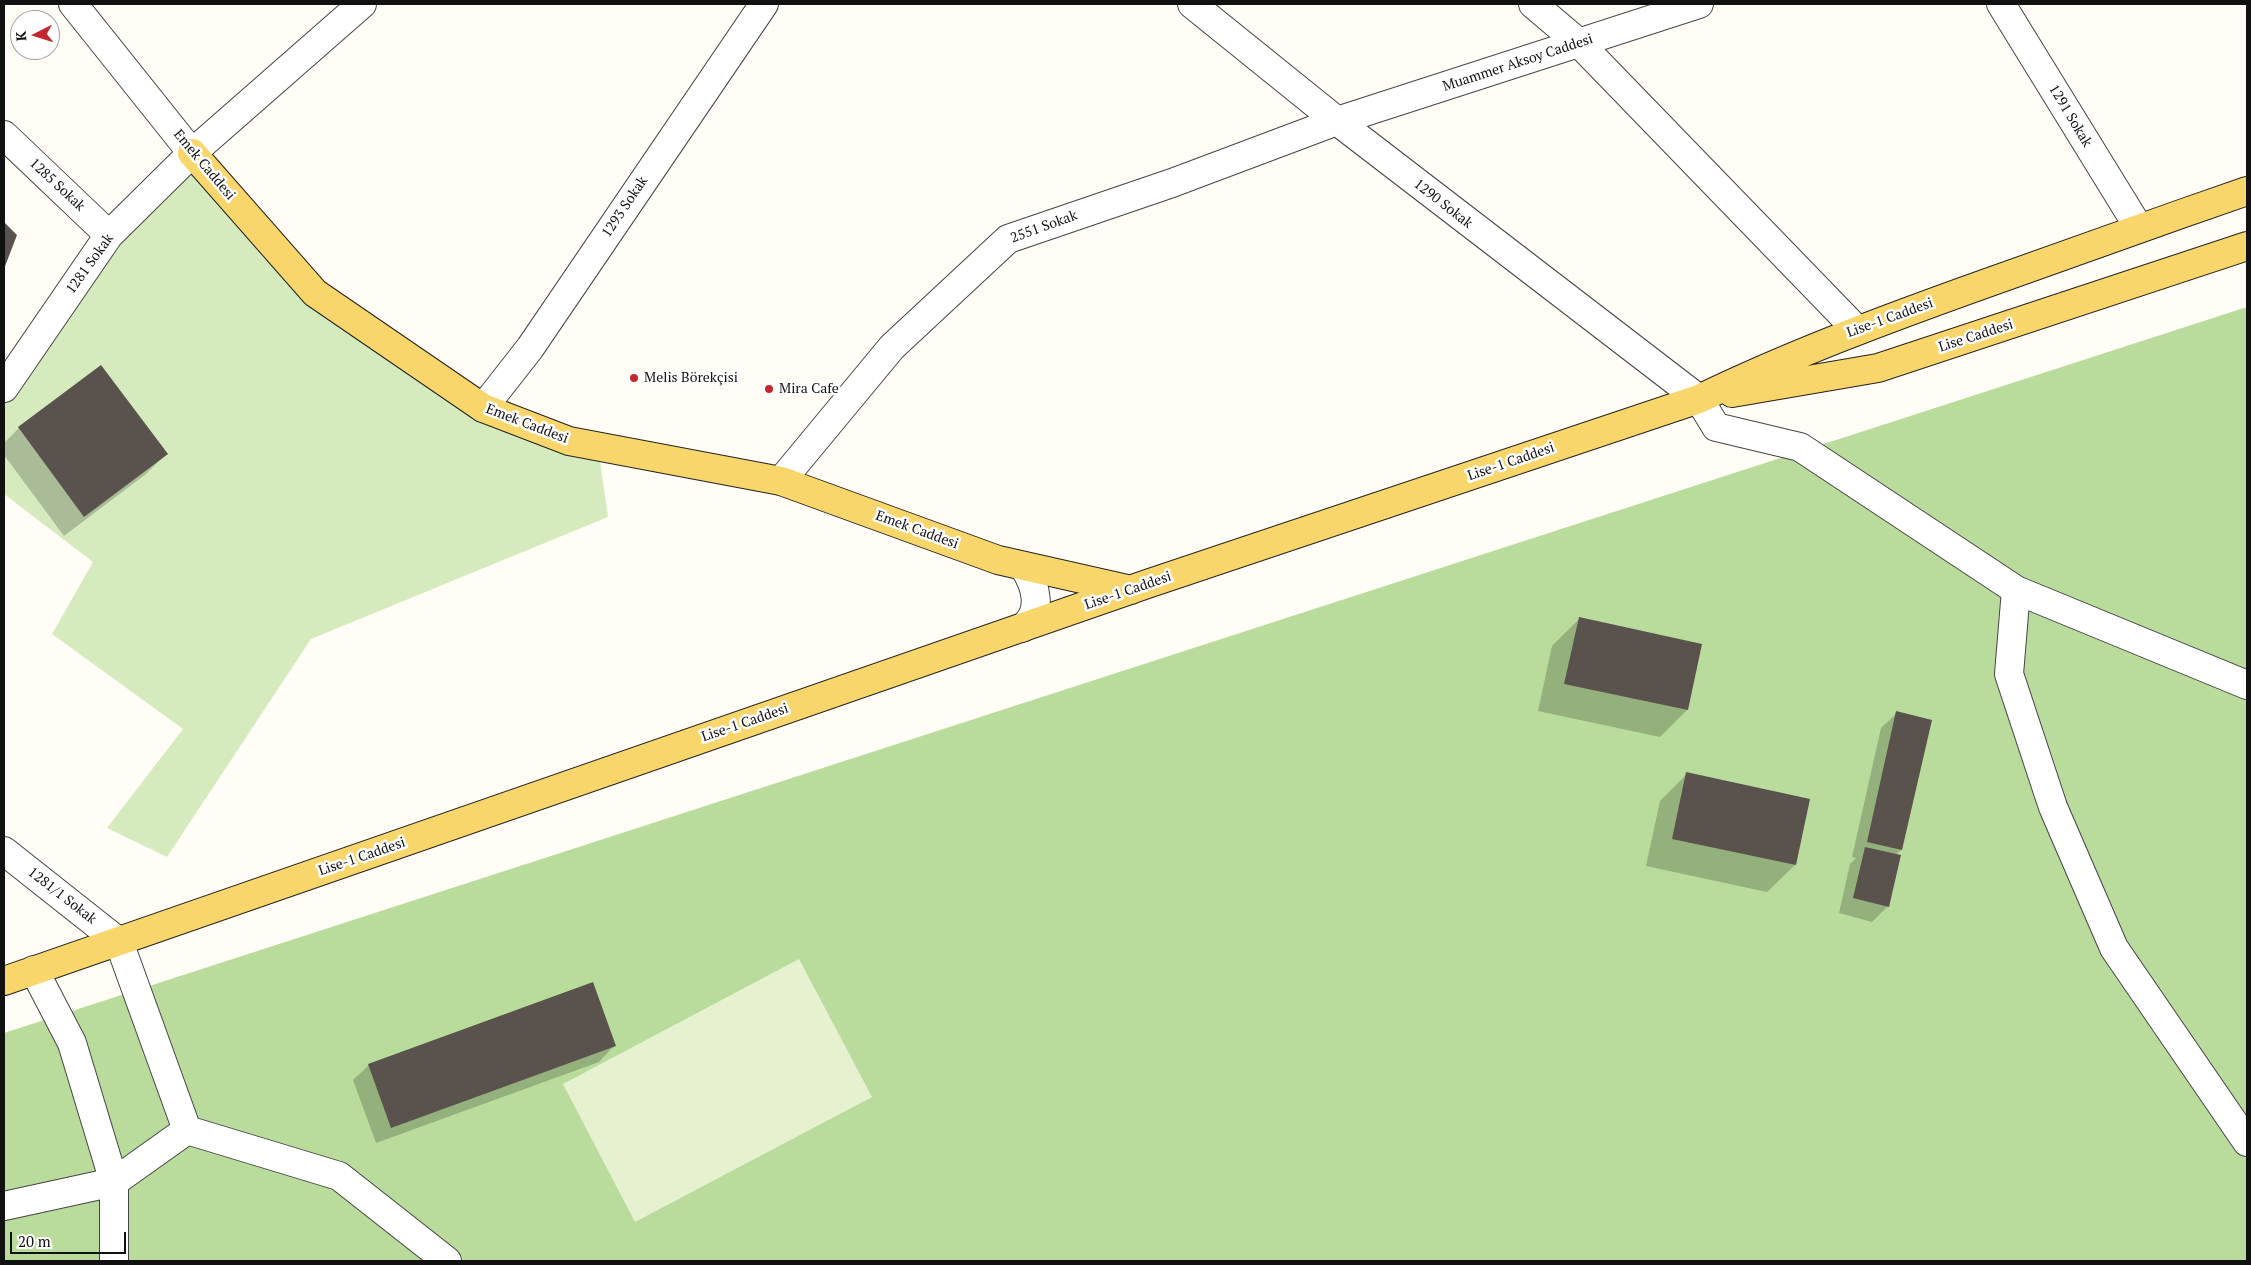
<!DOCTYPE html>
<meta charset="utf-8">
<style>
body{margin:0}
#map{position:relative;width:2251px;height:1265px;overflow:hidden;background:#fffdf5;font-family:"PT Serif",serif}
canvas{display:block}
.frame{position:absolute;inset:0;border:5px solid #111;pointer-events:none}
.north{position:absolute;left:10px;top:10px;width:50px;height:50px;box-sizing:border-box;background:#fff;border:1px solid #a0a0a0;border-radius:50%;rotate:265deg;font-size:14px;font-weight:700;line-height:20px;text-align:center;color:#111}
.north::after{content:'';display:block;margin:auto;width:18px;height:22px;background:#c4262e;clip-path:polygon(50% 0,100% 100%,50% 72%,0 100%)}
.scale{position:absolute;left:10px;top:1232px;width:116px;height:22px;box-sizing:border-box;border:2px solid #111;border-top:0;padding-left:6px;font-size:15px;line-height:18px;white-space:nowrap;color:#111;-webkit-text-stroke:4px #fff;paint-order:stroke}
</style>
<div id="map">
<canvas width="2251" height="1265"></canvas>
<div class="frame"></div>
<div class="north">K</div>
<div class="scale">20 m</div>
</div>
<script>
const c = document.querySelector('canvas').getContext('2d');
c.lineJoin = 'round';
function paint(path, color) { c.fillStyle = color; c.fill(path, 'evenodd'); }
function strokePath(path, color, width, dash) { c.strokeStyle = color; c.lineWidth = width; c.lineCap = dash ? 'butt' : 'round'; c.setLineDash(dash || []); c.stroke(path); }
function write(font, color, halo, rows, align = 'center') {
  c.font = font + ' "PT Serif",serif'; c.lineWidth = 5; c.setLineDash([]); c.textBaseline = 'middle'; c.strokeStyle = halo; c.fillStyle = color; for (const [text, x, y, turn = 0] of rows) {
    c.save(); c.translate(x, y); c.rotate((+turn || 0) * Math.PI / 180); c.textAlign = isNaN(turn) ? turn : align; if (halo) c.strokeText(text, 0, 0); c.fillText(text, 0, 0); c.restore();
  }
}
paint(new Path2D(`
 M192,153L315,293L483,408L598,447L608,517L311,639L167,857L107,828L183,729L52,634L93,562L4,494V388Z`), '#d5ebbd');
paint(new Path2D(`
 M2247,307V1261H4V1033Z`), '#b9dc9c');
paint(new Path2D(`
 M799,959L872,1097L635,1222L563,1084Z`), '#e6f2cf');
paint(new Path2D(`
 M101,366L166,454L146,474L64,536L4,455V443L19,428Z
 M1579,619L1687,710L1660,737L1538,711L1552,646Z
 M1897,713L1901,850L1895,855L1888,906L1872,922L1839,913L1850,864L1856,858L1852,857L1881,728Z
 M1687,774L1795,865L1767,892L1646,866L1660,801Z
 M614,1046L599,1062L376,1143L353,1080L369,1065Z`), '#0003');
paint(new Path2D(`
 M4,222L17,235L4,269Z
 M101,365L168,454L84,517L18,427Z
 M1579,617L1702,644L1688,710L1564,684Z
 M1896,711L1932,720L1902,850L1867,842Z
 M1686,772L1810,799L1796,865L1672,839Z
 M1865,847L1901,855L1889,907L1853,898Z
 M593,982L616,1046L391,1128L368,1064Z`), '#5a524d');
const minor = new Path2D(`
 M73,4L192,153
 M1192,4L1337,121L1699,399L1716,427L1800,447L2016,590L2247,685
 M1533,4L1579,43L1857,330
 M2001,4L2139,228
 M4,135L109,235
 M4,388L109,235L192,153L362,4
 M483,408L530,348L764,4
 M781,481L892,347L1008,239L1172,183L1337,121L1699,4
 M2016,590L2009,674L2053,807L2114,948L2247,1142
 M1022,628C1044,612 1036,585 1023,566
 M4,851L119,942L187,1130L339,1176L447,1261
 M34,970L72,1043L114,1182V1261
 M4,1206L114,1182L187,1130`);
const major = new Path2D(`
 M192,153L315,293L483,408L569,441L781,481L998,560L1131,590
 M1732,393L1878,368L2247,246
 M4,981L1150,583L1699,399C1792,354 1889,318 1987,283C2073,252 2160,221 2247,191`);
strokePath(minor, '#444', 30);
strokePath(major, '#222', 30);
strokePath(minor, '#fff', 28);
strokePath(major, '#f9d66b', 28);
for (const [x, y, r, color] of [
 [634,378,5,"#c4262e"],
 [769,389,5,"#c4262e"]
]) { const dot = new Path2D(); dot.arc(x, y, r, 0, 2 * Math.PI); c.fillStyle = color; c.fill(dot); strokePath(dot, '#fff', 2); }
write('14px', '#111', '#fff', [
 ["Muammer Aksoy Caddesi",1518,63,-18],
 ["1291 Sokak",2070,116,59],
 ["Emek Caddesi",204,165,50],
 ["1285 Sokak",57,185,43],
 ["1290 Sokak",1443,204,38],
 ["1293 Sokak",625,207,-56],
 ["2551 Sokak",1044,227,-20],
 ["1281 Sokak",90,264,-54],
 ["Lise-1 Caddesi",1890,318,-20],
 ["Lise Caddesi",1976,336,-18],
 ["Emek Caddesi",527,424,21],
 ["Lise-1 Caddesi",1511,462,-19],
 ["Emek Caddesi",917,530,20],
 ["Lise-1 Caddesi",1128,591,-19],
 ["Lise-1 Caddesi",745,723,-19],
 ["Lise-1 Caddesi",362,857,-19],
 ["1281/1 Sokak",62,896,38]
]);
write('14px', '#111', '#fff', [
 ["Melis Börekçisi",644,378],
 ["Mira Cafe",779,389]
], 'left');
</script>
